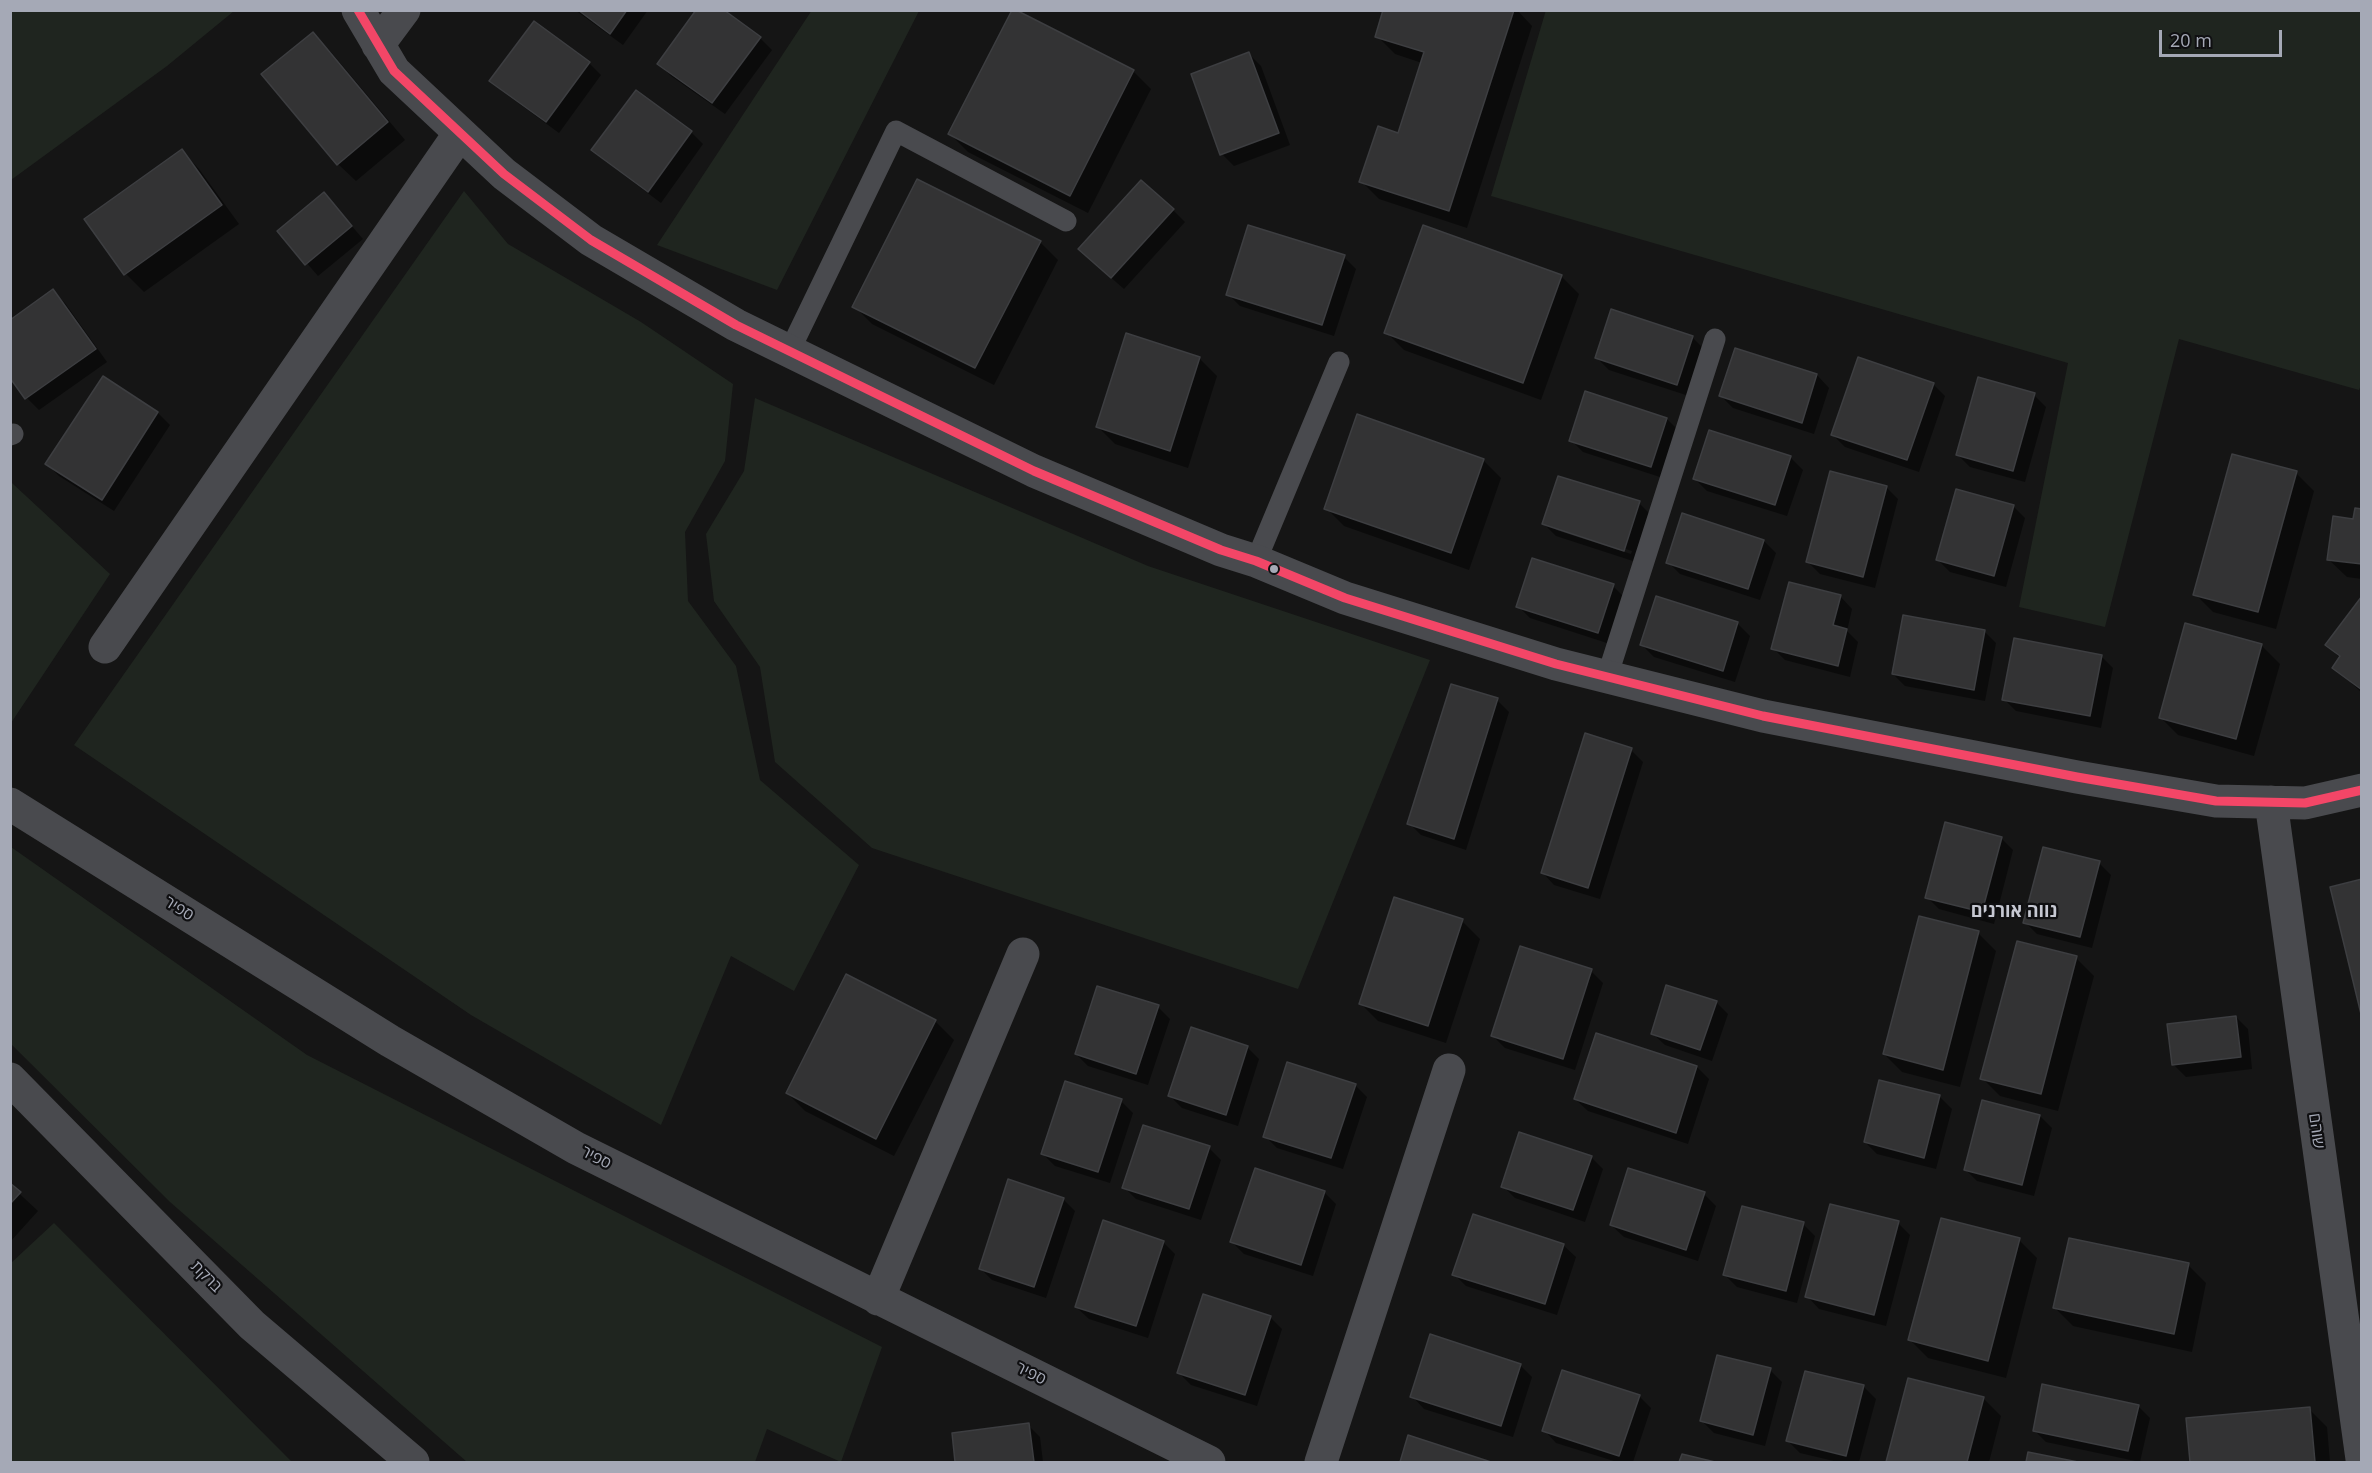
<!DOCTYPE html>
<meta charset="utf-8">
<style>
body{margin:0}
#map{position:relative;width:2372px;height:1473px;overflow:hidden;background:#151515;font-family:"Open Sans",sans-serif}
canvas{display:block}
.frame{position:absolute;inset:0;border:12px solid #a5a9b6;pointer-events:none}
.scale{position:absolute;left:2159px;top:30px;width:123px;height:27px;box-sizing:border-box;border:3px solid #a5a9b6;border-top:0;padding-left:8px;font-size:18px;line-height:21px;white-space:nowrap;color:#a5a9b6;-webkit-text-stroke:4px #0f0f11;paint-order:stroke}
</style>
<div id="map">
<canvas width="2372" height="1473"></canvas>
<div class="frame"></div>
<div class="scale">20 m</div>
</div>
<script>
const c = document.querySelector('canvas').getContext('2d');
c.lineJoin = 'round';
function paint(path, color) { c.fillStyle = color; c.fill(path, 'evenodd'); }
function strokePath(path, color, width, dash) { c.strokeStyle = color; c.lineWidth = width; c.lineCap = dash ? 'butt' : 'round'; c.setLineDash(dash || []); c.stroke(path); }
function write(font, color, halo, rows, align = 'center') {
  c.font = font + ' "Open Sans",Heebo,sans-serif'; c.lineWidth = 4.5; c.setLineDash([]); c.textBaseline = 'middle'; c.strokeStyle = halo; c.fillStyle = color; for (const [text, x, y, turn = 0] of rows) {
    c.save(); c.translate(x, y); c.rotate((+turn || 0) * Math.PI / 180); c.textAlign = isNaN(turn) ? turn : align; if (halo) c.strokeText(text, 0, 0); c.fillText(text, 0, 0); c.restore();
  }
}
paint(new Path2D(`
 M812,10L919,11L777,290L657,245Z
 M1546,10L2361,11L2362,383L2359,390L2179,339L2105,627L2019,607L2068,363L1491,196Z
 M10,11L11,10L234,11L167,66L11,180Z
 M464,191L508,244L641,322L733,384L725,461L685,532L688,601L736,666L760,780L859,865L794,991L731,956L661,1125L471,1015L74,745Z
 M755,398L1148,566L1430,660L1298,989L872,848L775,762L760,667L714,601L706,534L744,471Z
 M12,483L110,574L11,723L10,485Z
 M11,847L307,1055L882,1347L841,1462L767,1429L755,1462H467L170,1202L11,1044Z
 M54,1223L292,1462H11V1263Z`), '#1f251f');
paint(new Path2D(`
 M575,10H648L623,45Z
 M1385,10H1517L1532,26L1467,228L1379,199L1361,181L1399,134L1422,63L1395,54L1377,36Z
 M1013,11L1133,71L1151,89L1088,213L968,152L950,134Z
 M534,23L589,63L601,75L559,133L503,92L491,81Z
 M313,34L331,52L405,140L356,181L338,164Z
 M760,38L772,50L725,114L671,76L659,64Z
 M1249,54L1261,66L1290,145L1234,166L1222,154Z
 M636,92L691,132L703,144L661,203L605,161L593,150Z
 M182,151L199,169L239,224L144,292L126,274L86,219Z
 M324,194L363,239L318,276L279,231Z
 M1173,210L1185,222L1124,289L1092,261Z
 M1040,242L1058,260L994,385L872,324L854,306Z
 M1344,257L1356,269L1334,336L1240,306L1228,294Z
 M1561,276L1579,294L1541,400L1404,350L1386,332Z
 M53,291L65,303L107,362L39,410L27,398L10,376Z
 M1692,337L1704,349L1689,396L1609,370L1597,358Z
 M1736,350L1817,375L1829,388L1814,434L1733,408L1721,396Z
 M1199,358L1217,376L1188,468L1115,444L1097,426Z
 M103,378L158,413L170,425L114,511L59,476L47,464Z
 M1933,384L1945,396L1919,472L1845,447L1833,435Z
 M2034,395L2046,407L2025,482L1970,467L1958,455Z
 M1667,419L1679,431L1663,478L1583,452L1571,440Z
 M1710,432L1791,458L1803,470L1787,516L1707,491L1695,479Z
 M1483,460L1501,478L1469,570L1344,526L1326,508Z
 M2296,473L2314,491L2276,629L2213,612L2195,594Z
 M1886,487L1898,499L1875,588L1820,574L1808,562Z
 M1639,503L1651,515L1636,562L1556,536L1544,524ZM1556,527L1632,551L1631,554L1556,530Z
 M2013,506L2025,518L2006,587L1950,572L1938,560Z
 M2362,510V579L2347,577L2328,559Z
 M1764,541L1776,553L1760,600L1680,574L1668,562Z
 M1613,586L1625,598L1610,644L1530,618L1518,606Z
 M1840,596L1852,609L1847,631L1858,642L1850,677L1785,660L1773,648Z
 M2362,599V693L2334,667L2340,658L2327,645Z
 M1738,624L1750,636L1735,682L1654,657L1642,645Z
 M2186,625L2262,646L2280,664L2254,756L2178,735L2160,717Z
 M1984,631L1996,643L1985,701L1905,686L1893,674Z
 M2101,656L2113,668L2101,728L2016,711L2004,699Z
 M1497,700L1509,712L1466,850L1421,835L1409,823Z
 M1631,750L1643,762L1600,899L1554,885L1542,872Z
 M2001,838L2013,850L1994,924L1939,909L1927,897Z
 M2099,863L2111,875L2092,948L2037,934L2025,922Z
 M1395,899L1462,921L1480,939L1446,1043L1378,1021L1360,1003Z
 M1978,933L1996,951L1960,1087L1902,1072L1884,1054Z
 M2076,958L2094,976L2058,1111L2000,1096L1982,1078Z
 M1591,971L1603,983L1575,1070L1505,1048L1493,1036Z
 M847,976L936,1022L954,1040L894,1156L805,1111L787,1093Z
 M1716,1002L1728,1014L1712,1061L1665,1045L1652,1033Z
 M1158,1007L1170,1019L1148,1085L1088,1066L1076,1054Z
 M2236,1017L2248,1029L2252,1069L2186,1077L2174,1065Z
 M1247,1047L1259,1059L1238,1126L1182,1108L1170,1096Z
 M1697,1067L1709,1079L1688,1144L1588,1111L1575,1099Z
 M1355,1085L1367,1097L1343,1169L1277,1148L1265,1136Z
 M1940,1097L1952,1109L1936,1169L1877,1154L1865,1142Z
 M1121,1101L1133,1113L1110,1183L1055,1166L1043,1154Z
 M2040,1116L2052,1128L2034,1196L1977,1181L1965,1169Z
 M1209,1148L1221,1160L1201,1220L1136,1199L1124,1187Z
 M1591,1157L1603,1169L1585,1222L1515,1198L1503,1186Z
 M10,1185L38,1211L10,1242Z
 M1324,1192L1336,1204L1313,1276L1244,1254L1232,1242Z
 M1704,1194L1716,1206L1698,1261L1624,1237L1611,1225Z
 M1063,1199L1075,1211L1046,1298L992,1280L980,1268Z
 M1898,1223L1910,1235L1886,1326L1819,1309L1807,1296Z
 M1803,1224L1815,1236L1797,1303L1737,1287L1725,1275Z
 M2019,1240L2037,1258L2006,1378L1928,1358L1910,1340Z
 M1163,1242L1175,1254L1148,1338L1089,1319L1076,1307Z
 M1563,1245L1576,1257L1557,1315L1466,1286L1454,1274Z
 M2188,1265L2206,1283L2192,1352L2073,1326L2055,1308Z
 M1270,1317L1282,1329L1257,1406L1191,1385L1179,1373Z
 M1520,1365L1532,1377L1513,1437L1424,1409L1412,1396Z
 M1770,1370L1782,1382L1765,1446L1714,1433L1702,1421Z
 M1806,1372L1864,1387L1876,1399L1859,1462H1838L1800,1453L1788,1441Z
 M1910,1379L1983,1398L2001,1416L1989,1462H1888Z
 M1639,1396L1651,1408L1633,1462H1617L1556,1443L1544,1430Z
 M2138,1406L2150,1418L2140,1462L2046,1442L2034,1430Z
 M2309,1409L2327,1427L2330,1462H2191L2188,1419Z
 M1028,1425L1040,1437L1043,1462H957L953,1434Z
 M1409,1437L1486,1462H1401Z
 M2029,1454L2071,1462H2027Z`), '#0007');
const building = new Path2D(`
 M578,10H627L610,34Z
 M696,10H724L761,37L712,103L657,64Z
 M1012,10H1016L1134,70L1070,196L948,134Z
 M1383,10H1514L1449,211L1359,182L1378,126L1398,133L1424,52L1375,37Z
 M534,21L590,62L546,122L489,81Z
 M313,32L388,122L337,165L261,74Z
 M1249,52L1279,133L1220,155L1191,74Z
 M636,90L692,131L648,192L591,150Z
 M182,149L222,205L124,275L84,219Z
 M917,179L1041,241L975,368L852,307Z
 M1141,180L1174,209L1111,278L1078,249Z
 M324,192L352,226L305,265L277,231Z
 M1248,225L1345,255L1322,325L1226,295Z
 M1423,225L1562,275L1523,383L1384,333Z
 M53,289L96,349L25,399L10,378V320Z
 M1611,309L1693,336L1677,385L1595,358Z
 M1126,333L1200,357L1170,451L1096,427Z
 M1735,348L1817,374L1802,423L1719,396Z
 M1858,357L1934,383L1907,460L1831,435Z
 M103,376L158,412L102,500L45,464Z
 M1978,377L2035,393L2013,471L1956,455Z
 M1585,391L1667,418L1651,467L1569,441Z
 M1357,414L1484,459L1451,553L1324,509Z
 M1709,430L1791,456L1775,505L1693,479Z
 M2232,454L2297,471L2258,612L2193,595Z
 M1830,471L1887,486L1863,577L1806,562Z
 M1558,476L1640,501L1624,551L1542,524Z
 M1956,489L2014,505L1994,576L1936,560Z
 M2355,508L2362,509V564L2327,560L2333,516L2353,519Z
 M1682,513L1764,540L1748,589L1666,563Z
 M1532,558L1614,584L1598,633L1516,607Z
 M1789,582L1841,595L1833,625L1847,629L1838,666L1771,649Z
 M1656,596L1738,622L1723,671L1640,645Z
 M2362,596V690L2332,668L2340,656L2325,645Z
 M1903,615L1985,630L1974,690L1892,674Z
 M2185,623L2262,644L2236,739L2159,718Z
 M2014,638L2102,655L2090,716L2002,700Z
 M1451,684L1498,698L1454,839L1407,824Z
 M1585,733L1632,748L1588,888L1541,873Z
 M1945,822L2002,837L1982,912L1925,898Z
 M2043,847L2100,861L2080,937L2023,923Z
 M2362,879V1014H2361L2330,887Z
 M1394,897L1463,919L1428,1026L1359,1004Z
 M1919,916L1979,931L1943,1070L1883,1054Z
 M2017,941L2077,956L2041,1094L1980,1079Z
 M1520,946L1592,969L1563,1059L1491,1036Z
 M846,974L936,1020L876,1139L786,1093Z
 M1666,985L1717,1001L1700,1050L1651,1034Z
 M1097,986L1159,1005L1136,1074L1075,1054Z
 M2236,1016L2241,1057L2172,1065L2167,1024Z
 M1191,1027L1248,1046L1226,1115L1168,1096Z
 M1596,1033L1697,1066L1676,1133L1574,1099Z
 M1287,1062L1356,1084L1331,1158L1263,1137Z
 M1879,1080L1940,1095L1924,1158L1864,1142Z
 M1065,1081L1122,1099L1098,1172L1041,1154Z
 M1982,1100L2040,1115L2022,1185L1964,1170Z
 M1143,1125L1210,1146L1189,1209L1122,1188Z
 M1519,1132L1592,1156L1573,1210L1501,1187Z
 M1255,1168L1325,1191L1301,1265L1230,1242Z
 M1628,1168L1705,1192L1686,1250L1610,1225Z
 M1008,1179L1064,1198L1034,1287L979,1269Z
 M10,1183L21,1192L10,1204Z
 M1830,1204L1899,1221L1874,1315L1805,1297Z
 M1742,1206L1804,1222L1786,1291L1723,1275Z
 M1473,1214L1564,1244L1545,1304L1452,1275Z
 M1941,1218L2020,1238L1988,1361L1908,1340Z
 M1103,1220L1164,1241L1136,1326L1075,1307Z
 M2069,1238L2189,1263L2174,1334L2053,1308Z
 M1203,1294L1271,1316L1245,1395L1177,1373Z
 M1430,1334L1521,1364L1501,1426L1410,1397Z
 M1717,1355L1771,1368L1753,1435L1700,1421Z
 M1562,1370L1640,1395L1619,1456L1542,1431Z
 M1805,1371L1864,1385L1846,1456L1786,1441Z
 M1908,1378L1984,1397L1967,1462H1886Z
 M2042,1384L2139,1405L2128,1451L2033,1431Z
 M2310,1407L2315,1462H2190L2186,1418Z
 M1029,1423L1034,1462H955L952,1433Z
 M1408,1435L1491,1462H1400Z
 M2028,1452L2078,1462H2026Z
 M1682,1454L1715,1462H1679Z`);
paint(building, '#333334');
strokePath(building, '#3d3e41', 1.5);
strokePath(new Path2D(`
 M789,352L896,131L1066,221
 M10,435L13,434
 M1256,561L1339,362
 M1607,677L1715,339`), '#494a4e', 21);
strokePath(new Path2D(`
 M358,10L394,71L504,174L591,240L736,325L1034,471L1221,550L1256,561L1345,598L1556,664L1763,716L2077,777L2216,801L2305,803L2362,790
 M378,45L404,10
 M105,647L460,133
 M2271,802L2362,1459
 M10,804L390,1041L576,1148L1209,1462
 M10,1079L252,1325L413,1462
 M878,1299L1023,954
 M1321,1462L1449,1070`), '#494a4e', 33);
strokePath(new Path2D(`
 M358,10L394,71L504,174L591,240L736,325L1034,471L1221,550L1256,561L1345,598L1556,664L1763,716L2077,777L2216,801L2305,803L2362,790`), '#f34667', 9);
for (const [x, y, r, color] of [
 [1274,569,5,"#a5a9b6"]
]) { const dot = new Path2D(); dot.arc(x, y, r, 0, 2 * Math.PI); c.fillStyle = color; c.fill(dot); strokePath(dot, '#0f0f11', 2); }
write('16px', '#a5a9b6', '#0f0f11', [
 ["ספיר",179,909,32],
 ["שוהם",2316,1131,82],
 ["ספיר",596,1158,27],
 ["ברקת",206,1277,45],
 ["ספיר",1031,1374,26]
]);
write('bold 18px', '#c6c8d2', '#0f0f11', [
 ["נווה אורנים",2014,912]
]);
</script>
